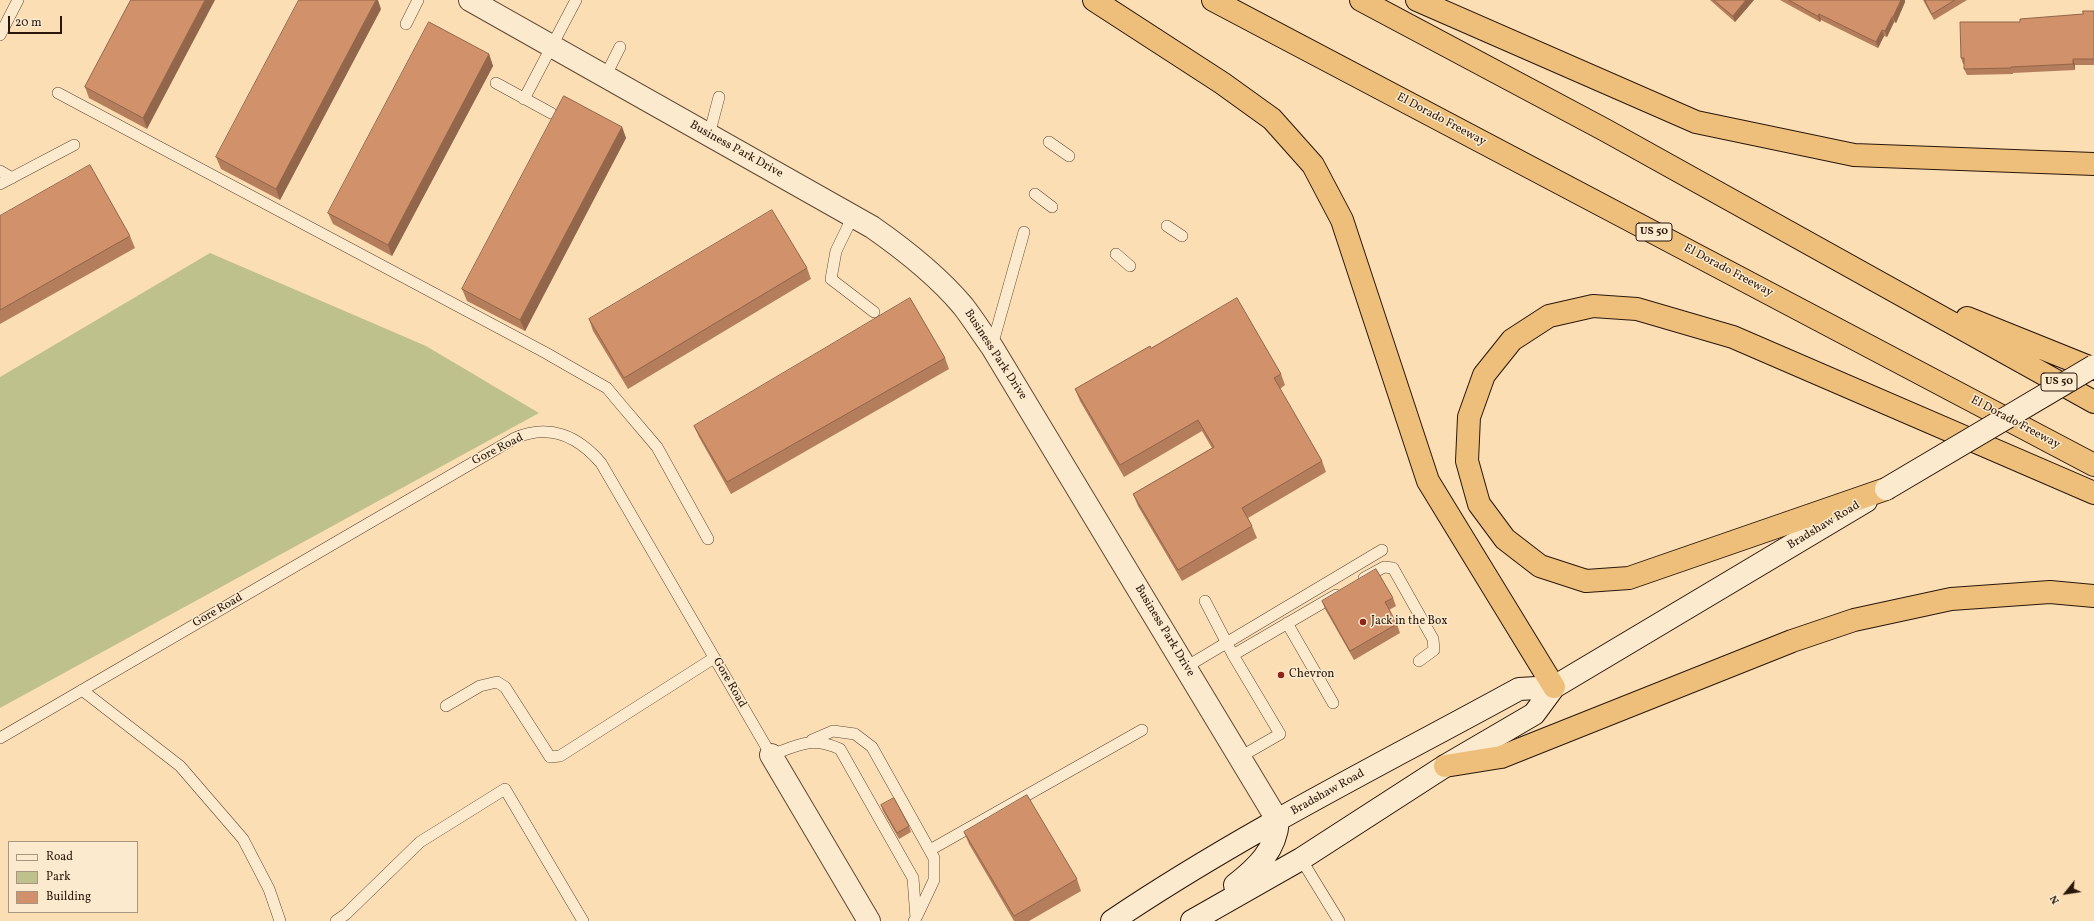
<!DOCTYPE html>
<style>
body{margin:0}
#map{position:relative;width:2094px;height:921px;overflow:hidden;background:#fbdeb4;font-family:Vollkorn,serif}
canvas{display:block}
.legend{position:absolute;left:8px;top:841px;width:130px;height:72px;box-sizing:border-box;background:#fceace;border:1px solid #a89680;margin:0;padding:5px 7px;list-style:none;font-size:12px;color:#29170a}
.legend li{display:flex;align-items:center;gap:8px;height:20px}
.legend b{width:20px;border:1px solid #a89680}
.north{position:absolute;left:2046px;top:873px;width:40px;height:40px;-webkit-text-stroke:3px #fceace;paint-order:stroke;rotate:240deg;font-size:11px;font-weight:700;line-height:16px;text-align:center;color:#29170a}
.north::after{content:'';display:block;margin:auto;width:14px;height:18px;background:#29170a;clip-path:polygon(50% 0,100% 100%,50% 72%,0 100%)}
.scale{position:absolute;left:8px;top:16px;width:54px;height:18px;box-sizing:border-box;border:2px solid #29170a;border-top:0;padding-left:5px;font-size:12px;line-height:14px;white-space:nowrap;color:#29170a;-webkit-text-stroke:3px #fceace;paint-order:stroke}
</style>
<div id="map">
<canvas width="2094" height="921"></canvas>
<ul class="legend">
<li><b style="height:5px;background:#fceace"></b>Road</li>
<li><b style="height:11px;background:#bfc18c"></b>Park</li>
<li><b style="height:11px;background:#d1916a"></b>Building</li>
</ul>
<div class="north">N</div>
<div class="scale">20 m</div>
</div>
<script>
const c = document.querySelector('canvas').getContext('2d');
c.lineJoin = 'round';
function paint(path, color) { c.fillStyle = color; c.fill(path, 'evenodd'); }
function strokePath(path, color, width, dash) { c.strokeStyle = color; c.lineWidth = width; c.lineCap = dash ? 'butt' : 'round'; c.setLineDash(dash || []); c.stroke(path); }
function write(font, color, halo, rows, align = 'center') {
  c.font = font + ' Vollkorn,serif'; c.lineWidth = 3; c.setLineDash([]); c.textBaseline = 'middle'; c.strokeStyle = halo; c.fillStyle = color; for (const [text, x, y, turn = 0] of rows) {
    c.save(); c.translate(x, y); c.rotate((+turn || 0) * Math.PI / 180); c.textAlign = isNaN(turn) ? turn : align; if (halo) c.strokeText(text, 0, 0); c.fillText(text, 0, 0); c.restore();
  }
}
paint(new Path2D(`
 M210,253L426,346L539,413L0,708V377Z`), '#bfc18c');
const service = new Path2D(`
 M406,24L418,0
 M0,35L18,0
 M605,77L620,47
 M496,83L551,113
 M58,93L546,353L607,388L622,406L657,447L708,539
 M524,99L576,0
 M709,135L719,97
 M1049,142L1069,156
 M0,171L12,178
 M0,184L74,145
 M1035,194L1052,207
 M853,216L836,251L831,279L874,312
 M1167,226L1182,236
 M1116,254L1130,266
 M992,346L1024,232
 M1364,578L1384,567L1393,568L1433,639L1434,650L1419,661
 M1205,601L1233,655L1280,734L1240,757
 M1287,623L1333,703
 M1233,655L1336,595
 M1186,667L1382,550
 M82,690L180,766L243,839L269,889L280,921
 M446,706L480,686L497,682L505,687L550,757L560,756L714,658
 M0,738L515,438C549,423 578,436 601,463L771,755C799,745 811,736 840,749L913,878L916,918L914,921
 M812,740L833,731L855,734L872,747L934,858V880L917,916
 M930,850L1142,730
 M1301,859L1339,921
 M336,921L346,914L420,842L505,789L583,921`);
const minor = new Path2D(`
 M470,0L872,227C905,250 937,275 963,306C973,319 982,333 992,347L1278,821
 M771,755L869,921`);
const secondary = new Path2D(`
 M1235,885C1257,868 1276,850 1278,821
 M1112,921C1241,834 1382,764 1519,689L1554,687
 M1192,921L1301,859L1445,766L1534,714L1554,687L1866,501`);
const motorway = new Path2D(`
 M1094,0L1222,83L1272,119L1313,165L1342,220L1428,481L1554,687
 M1213,0L2094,465
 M1361,0L1605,130L2094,402
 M1417,0L1696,122L1854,155L2094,164
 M1967,318L2094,369
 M1886,489L1629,578L1586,581L1540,566L1505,539L1479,504L1467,461L1469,417L1484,375L1512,340L1549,316L1593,306L1637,309L1733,337L2094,493
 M1445,766L1501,757L1792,641L1854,620L1951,599L2050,592L2094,596`);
strokePath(service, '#5e4934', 12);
strokePath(minor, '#5e4934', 24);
strokePath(secondary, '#29170a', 24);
strokePath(motorway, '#29170a', 24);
strokePath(service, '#fceace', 11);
strokePath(minor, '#fceace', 22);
strokePath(secondary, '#fceace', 22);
strokePath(motorway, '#eebf7a', 22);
const secondaryBridge = new Path2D(`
 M1886,489L2094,366`);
strokePath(secondaryBridge, '#29170a', 24, []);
strokePath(secondaryBridge, '#fceace', 22);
paint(new Path2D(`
 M131,0L147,129L89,98L85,87Z
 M1710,0H1754L1735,22Z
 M1780,0H1905V2L1896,23L1894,22L1887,37L1884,36L1878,48L1821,20L1820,22Z
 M1923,0H1967L1934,20Z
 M381,9L280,200L221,169L216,157Z
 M2094,11V65H2075V70L2013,73V74L1967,75L1964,69V64H1963L1961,58L2020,22L2083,14Z
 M489,54L493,66L392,256L333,224L328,213Z
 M622,127L626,138L525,331L467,301L462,289Z
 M0,216L130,236L135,248L0,324Z
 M807,268L811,279L628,389L593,331L589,319Z
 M945,358L949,369L731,494L699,437L694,426Z
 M1281,374L1285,385L1280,389L1322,461L1326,472L1248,518L1252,526L1257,538L1182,581L1138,506L1133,494L1212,448L1202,431L1124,477L1080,401L1075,389Z
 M1393,598L1396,606L1389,610L1397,624L1400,633L1354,660L1325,609L1322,601Z
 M881,805L909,826L911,832L899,839L883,811Z
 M964,832L1077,879L1081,891L1029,921H1014L969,844Z`), '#b47d5b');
paint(new Path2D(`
 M205,0H215L147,129L143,118Z
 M376,0H378L381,9L280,200L276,189Z
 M1746,0H1754L1735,22L1733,16Z
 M1901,0H1905V2L1896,23L1893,17Z
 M1819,14L1821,20L1820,22L1818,16Z
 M1892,17L1894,22L1887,37L1885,31Z
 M1882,30L1884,36L1878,48L1876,42Z
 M489,54L493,66L392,256L388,245Z
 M2073,59L2075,65V70L2073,64Z
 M622,127L626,138L525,331L520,320Z`), '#92664a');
const building = new Path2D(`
 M131,0H205L143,118L85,87Z
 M299,0H376L276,189L216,157Z
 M1714,0H1746L1733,16Z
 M1789,0H1901L1893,17H1892L1885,31L1882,30L1876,42L1819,14L1818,16Z
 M1925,0H1955L1932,14Z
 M2083,11H2094V59H2073V64L2011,67V68L1964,69V58H1961L1960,22H2020V19L2083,14Z
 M429,22L489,54L388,245L328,213Z
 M564,96L622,127L520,320L462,289Z
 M90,165L130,236L0,310V216Z
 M772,210L807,268L624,378L589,319Z
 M910,298L945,358L727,482L694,426Z
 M1237,298L1281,374L1274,378L1322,461L1242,508L1252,526L1178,570L1133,494L1214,447L1198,420L1120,465L1075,389L1150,346L1151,348Z
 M1376,569L1393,598L1385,602L1397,624L1350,651L1322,601Z
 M1027,795L1077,879L1014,916L964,832Z
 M894,798L909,826L897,833L881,805Z`);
paint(building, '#d1916a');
strokePath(building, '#92664a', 1);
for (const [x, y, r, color] of [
 [1363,622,4,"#8f2418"],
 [1281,675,4,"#8f2418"]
]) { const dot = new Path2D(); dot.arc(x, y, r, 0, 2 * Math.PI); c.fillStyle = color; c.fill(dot); strokePath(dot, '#fceace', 1.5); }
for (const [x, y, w] of [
 [1654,232,36],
 [2059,382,36]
]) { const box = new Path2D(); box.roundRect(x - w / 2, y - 9, w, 18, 3); c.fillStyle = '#fceace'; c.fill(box); strokePath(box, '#29170a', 1); }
write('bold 11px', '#29170a', null, [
 ["US 50",1654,232],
 ["US 50",2059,382]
]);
write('12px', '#29170a', '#fceace', [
 ["El Dorado Freeway",1441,120,28],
 ["Business Park Drive",736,150,29],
 ["El Dorado Freeway",1728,271,28],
 ["Business Park Drive",995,355,57],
 ["El Dorado Freeway",2015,423,28],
 ["Gore Road",498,450,-27],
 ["Bradshaw Road",1824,526,-31],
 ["Gore Road",218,611,-30],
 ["Business Park Drive",1164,631,59],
 ["Gore Road",729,683,60],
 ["Bradshaw Road",1328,793,-29]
]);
write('12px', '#29170a', '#fceace', [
 ["Jack in the Box",1371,622],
 ["Chevron",1289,675]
], 'left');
</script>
